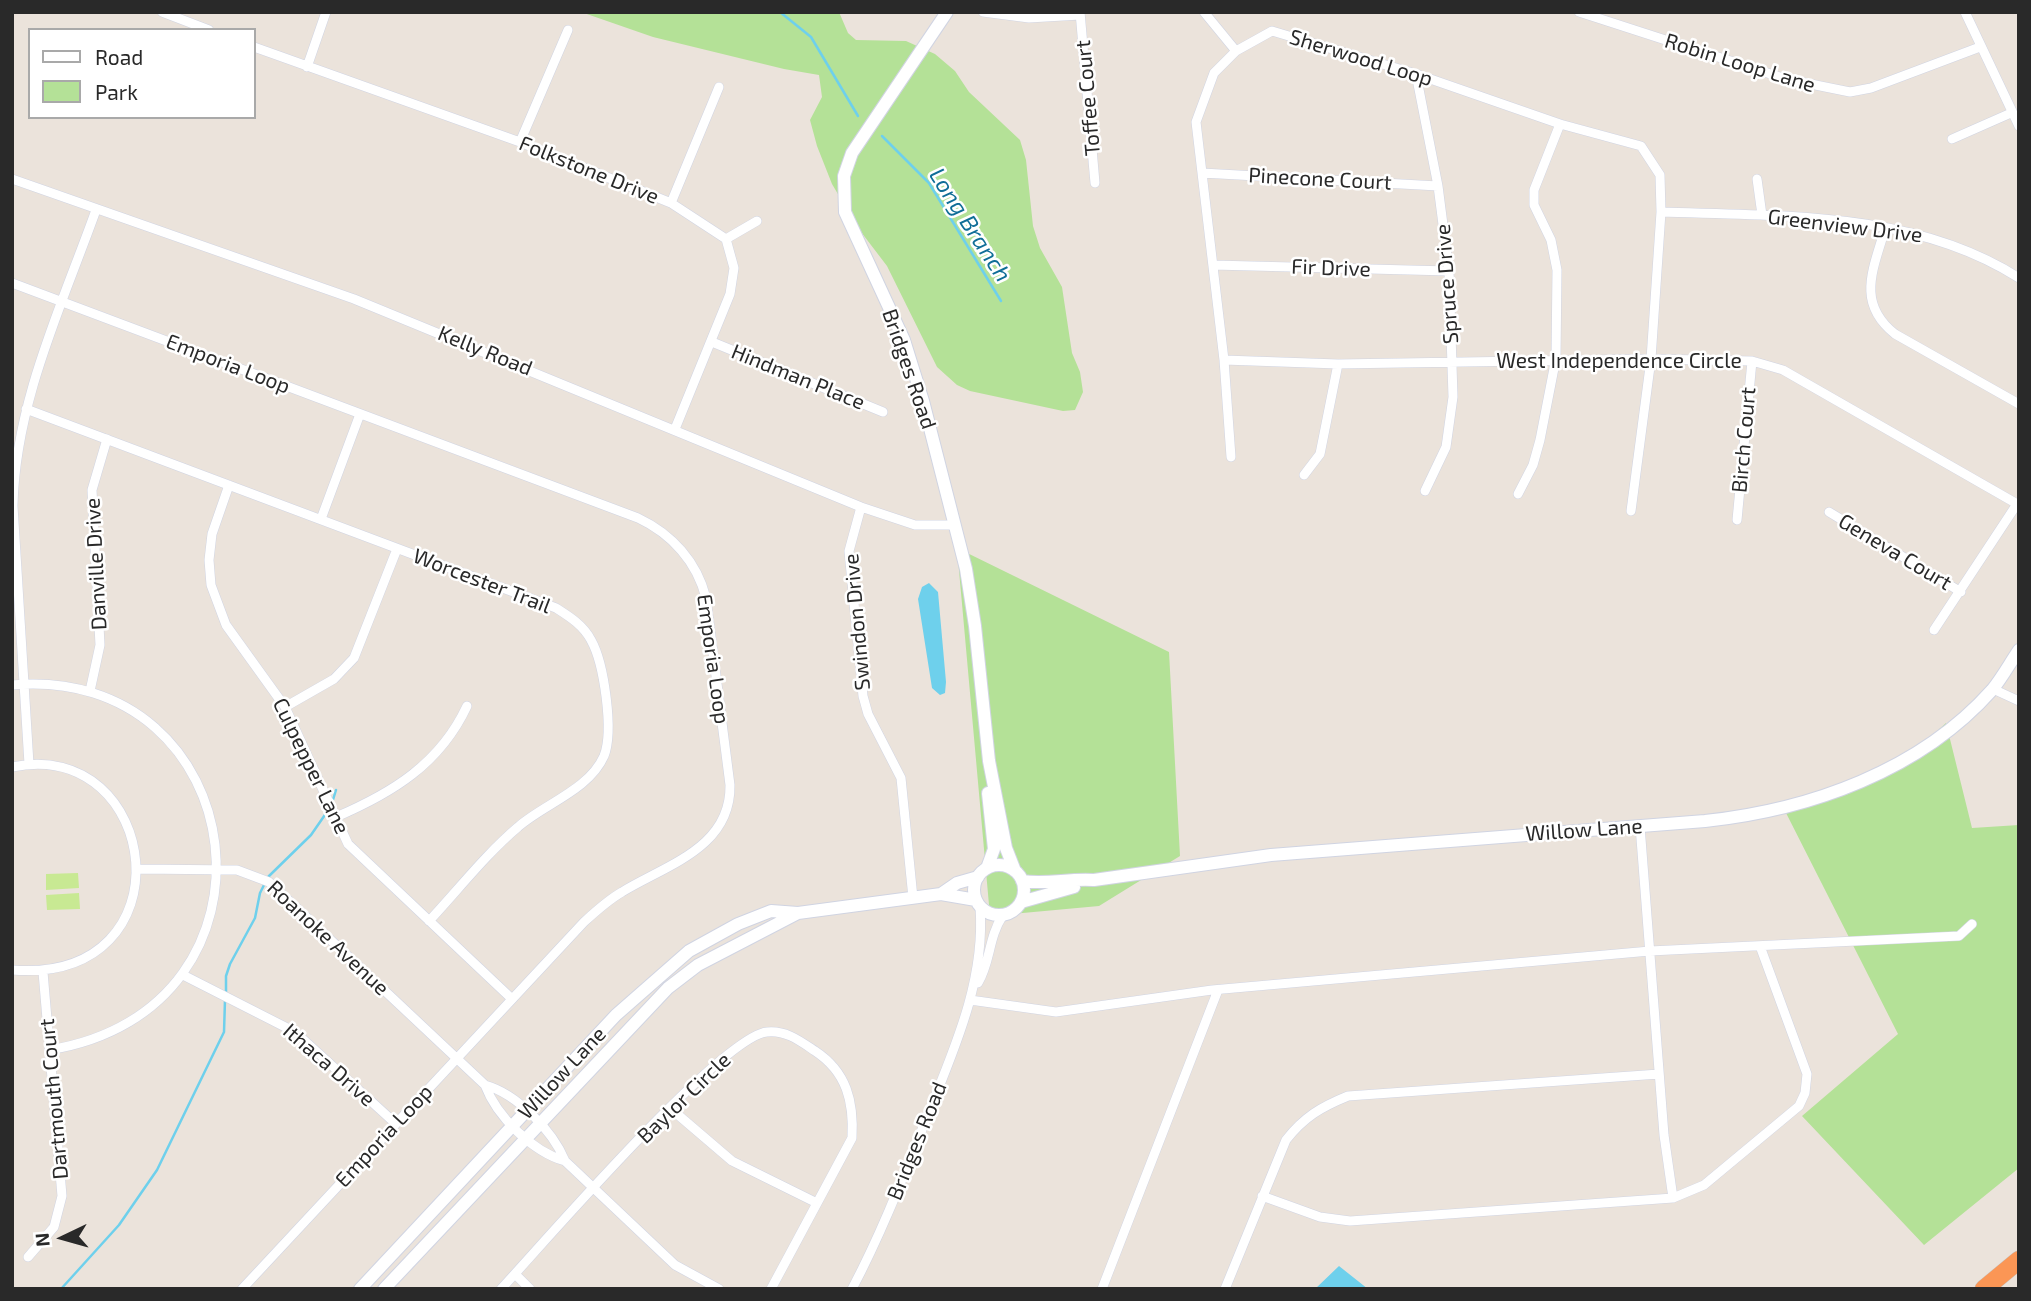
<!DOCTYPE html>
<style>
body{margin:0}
#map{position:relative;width:2031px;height:1301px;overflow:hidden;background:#ebe3db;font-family:"Exo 2",sans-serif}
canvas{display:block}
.frame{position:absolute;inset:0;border:14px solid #292929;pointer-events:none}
.legend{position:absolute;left:28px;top:28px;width:228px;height:91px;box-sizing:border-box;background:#fff;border:2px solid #a9a9a9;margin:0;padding:9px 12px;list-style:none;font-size:21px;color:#292929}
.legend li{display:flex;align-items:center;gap:14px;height:35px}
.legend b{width:35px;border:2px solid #a9a9a9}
.north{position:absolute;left:28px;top:1203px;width:70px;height:70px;-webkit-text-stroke:5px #fff;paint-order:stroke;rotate:265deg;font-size:19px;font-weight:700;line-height:28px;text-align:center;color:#292929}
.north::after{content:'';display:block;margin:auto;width:24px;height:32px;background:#292929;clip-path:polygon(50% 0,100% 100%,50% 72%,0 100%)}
</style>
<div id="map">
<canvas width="2031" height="1301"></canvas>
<div class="frame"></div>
<ul class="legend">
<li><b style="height:9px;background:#fff"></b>Road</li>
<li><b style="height:19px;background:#b4e197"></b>Park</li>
</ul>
<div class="north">N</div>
</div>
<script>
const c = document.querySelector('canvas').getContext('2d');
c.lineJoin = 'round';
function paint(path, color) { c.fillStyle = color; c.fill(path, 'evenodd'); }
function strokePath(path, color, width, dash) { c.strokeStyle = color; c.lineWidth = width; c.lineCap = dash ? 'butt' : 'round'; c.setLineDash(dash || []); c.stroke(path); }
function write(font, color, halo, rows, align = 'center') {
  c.font = font + ' "Exo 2",sans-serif'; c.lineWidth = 5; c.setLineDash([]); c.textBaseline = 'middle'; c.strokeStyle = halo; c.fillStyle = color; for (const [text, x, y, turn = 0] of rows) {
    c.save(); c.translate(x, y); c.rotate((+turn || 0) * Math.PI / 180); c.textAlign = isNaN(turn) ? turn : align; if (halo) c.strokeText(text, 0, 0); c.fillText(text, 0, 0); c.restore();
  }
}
paint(new Path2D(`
 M581,12H839L848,33L856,40L906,41L935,54L955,71L969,92L1020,140L1026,160L1033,226L1040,248L1062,287L1072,353L1080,372L1083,392L1075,410L1063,411L970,391L957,385L937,367L887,266L858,228L832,184L817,146L810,120L822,97L819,75L784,69L653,37Z
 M957,548L1169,652L1180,856L1099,906L990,916Z
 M1946,723L1972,828L2019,825V1168L1924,1245L1802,1116L1898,1034L1783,807L1848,794L1898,766Z`), '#b4e197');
paint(new Path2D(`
 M78,873L79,888L46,890V874Z
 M79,893L80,909L47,910L46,895Z`), '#c8e993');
paint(new Path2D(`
 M929,583L938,592L946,682L945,693L940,695L932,688L918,599L922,587Z
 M1339,1266L1368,1289H1315Z`), '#6ed0ec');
strokePath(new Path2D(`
 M780,12L811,37L858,116
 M882,136L929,183L1001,301
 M332,803L336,790
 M226,993V976L230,964L255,918L260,893L268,877L311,835L329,809
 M61,1289L119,1225L157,1170L224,1032L225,1000`), '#6ed0ec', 2.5);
const minor = new Path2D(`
 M162,12L209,30
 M983,12L1029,18L1080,15
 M1080,12L1095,183
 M1204,12L1236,51
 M1579,12L1786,79L1850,92L1871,88L1980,47
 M1965,12L2019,126
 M254,47L520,142L671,203L726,239L734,268L730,294L675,429
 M307,67L326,12
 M1416,74L1438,186L1449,271L1453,397L1446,447L1425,491
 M1952,139L2011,113
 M520,142L568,30
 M1202,173L1438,186
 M12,179L354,299L861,507L915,525H955
 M1757,179L1762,215
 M671,203L719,87
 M1661,212C1782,216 1914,211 2019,278
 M1885,229C1873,270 1856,303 1895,334L2019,404
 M726,239L757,221
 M1213,265L1449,271
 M12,283L638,518C672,534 697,562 706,598L730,785C731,848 666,865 622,892C608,900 596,911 584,922L242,1289
 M712,342L883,412
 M1224,360L1338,364L1651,359L1752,361L1783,370L2019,505
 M26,409L556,608C570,617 583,625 591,640C604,663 614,731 604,756C589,790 544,804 518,827C486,854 458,890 429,921
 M1231,457L1224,360L1196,122L1214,73L1236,51L1272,31L1416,74L1560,124L1641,146L1660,175L1661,212L1651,359L1631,511
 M1304,475L1320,454L1338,364
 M229,485L212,534L209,560L211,585L226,625L285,707L348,844L512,999
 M1518,494L1533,465L1540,440L1556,358L1557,270L1551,240L1534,205V190L1560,124
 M861,507L849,551L863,696L868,714L901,778L913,898
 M1829,512L1961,592
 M321,519L360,414
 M1737,520L1752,361
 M1934,630L2017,504
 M12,685C254,664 299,1010 49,1050
 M1993,689L2019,701
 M90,691L100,645L92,490L107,439
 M285,707L334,679L354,658L397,549
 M29,764L13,506C15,403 62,305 96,210
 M12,767C161,736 193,984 12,970
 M336,817C392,793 440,764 467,706
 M1640,826L1664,1135L1673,1198
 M138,869L237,870L269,882L485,1085C497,1117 533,1152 565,1161
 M183,975L295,1032L395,1123
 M978,983C991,961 988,938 1003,915
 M970,1000L1056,1012L1212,990L1650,951L1959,936L1972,924
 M485,1085C517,1094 553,1131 565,1161L675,1265L719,1289
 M670,1108L732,1161L817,1203
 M1262,1196L1320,1217L1350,1221L1673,1198L1704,1185L1799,1106L1805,1093L1807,1074L1760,946
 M28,1257L54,1227L62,1196L43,972
 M515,1274L530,1289
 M501,1289C542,1245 722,1036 767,1032C786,1030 800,1041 815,1051C847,1072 854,1102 852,1138L771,1289
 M852,1289C879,1238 900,1185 921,1132C949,1060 986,986 980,907
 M1102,1289L1218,990
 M1225,1289L1286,1140C1304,1117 1321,1107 1348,1096L1659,1074`);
const tertiary = new Path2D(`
 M947,12L852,153L844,176L845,212L904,340L923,401L966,569L975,626L989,761L1006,848L1015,871
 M974 890a25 25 0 1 1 50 0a25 25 0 1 1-50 0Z
 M987,868L994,849L988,793
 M1022,881C1047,885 1069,878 1094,880L1271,855L1705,821C1809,810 1920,771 1992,690C2002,678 2010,663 2019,650
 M941,894L957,883L978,877
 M1021,902L1074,887
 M360,1289L616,1015L689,951L738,924L771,911L798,913L941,894L976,900
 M384,1289L668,988L698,965L798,913`);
const motorway = new Path2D(`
 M1984,1289L2019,1260`);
strokePath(minor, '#d0d4e2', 10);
strokePath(tertiary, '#d0d4e2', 14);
strokePath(motorway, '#c3c3c3', 19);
strokePath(minor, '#fff', 9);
strokePath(tertiary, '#fff', 12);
strokePath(motorway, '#fb9655', 18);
write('21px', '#292929', '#fff', [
 ["Sherwood Loop",1361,58,17],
 ["Robin Loop Lane",1740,63,17],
 ["Toffee Court",1088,98,-95],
 ["Folkstone Drive",589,170,22],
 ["Pinecone Court",1320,179,3],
 ["Greenview Drive",1845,226,7],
 ["Fir Drive",1331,268,2],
 ["Spruce Drive",1447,284,-94],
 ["Kelly Road",485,351,22],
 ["West Independence Circle",1619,361],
 ["Emporia Loop",228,364,21],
 ["Bridges Road",909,369,71],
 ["Hindman Place",798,377,22],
 ["Birch Court",1744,440,-85],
 ["Geneva Court",1895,552,31],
 ["Danville Drive",96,564,-93],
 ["Worcester Trail",482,581,21],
 ["Swindon Drive",857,622,-95],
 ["Emporia Loop",713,659,82],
 ["Culpepper Lane",311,766,64],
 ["Willow Lane",1584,830,-4],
 ["Roanoke Avenue",328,938,43],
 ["Ithaca Drive",329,1065,41],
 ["Willow Lane",562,1073,-47],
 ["Baylor Circle",684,1098,-44],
 ["Dartmouth Court",54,1099,-95],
 ["Emporia Loop",384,1136,-47],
 ["Bridges Road",917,1141,-68]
]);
write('italic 23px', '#0f6e97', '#fff', [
 ["Long Branch",970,225,57]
]);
</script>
